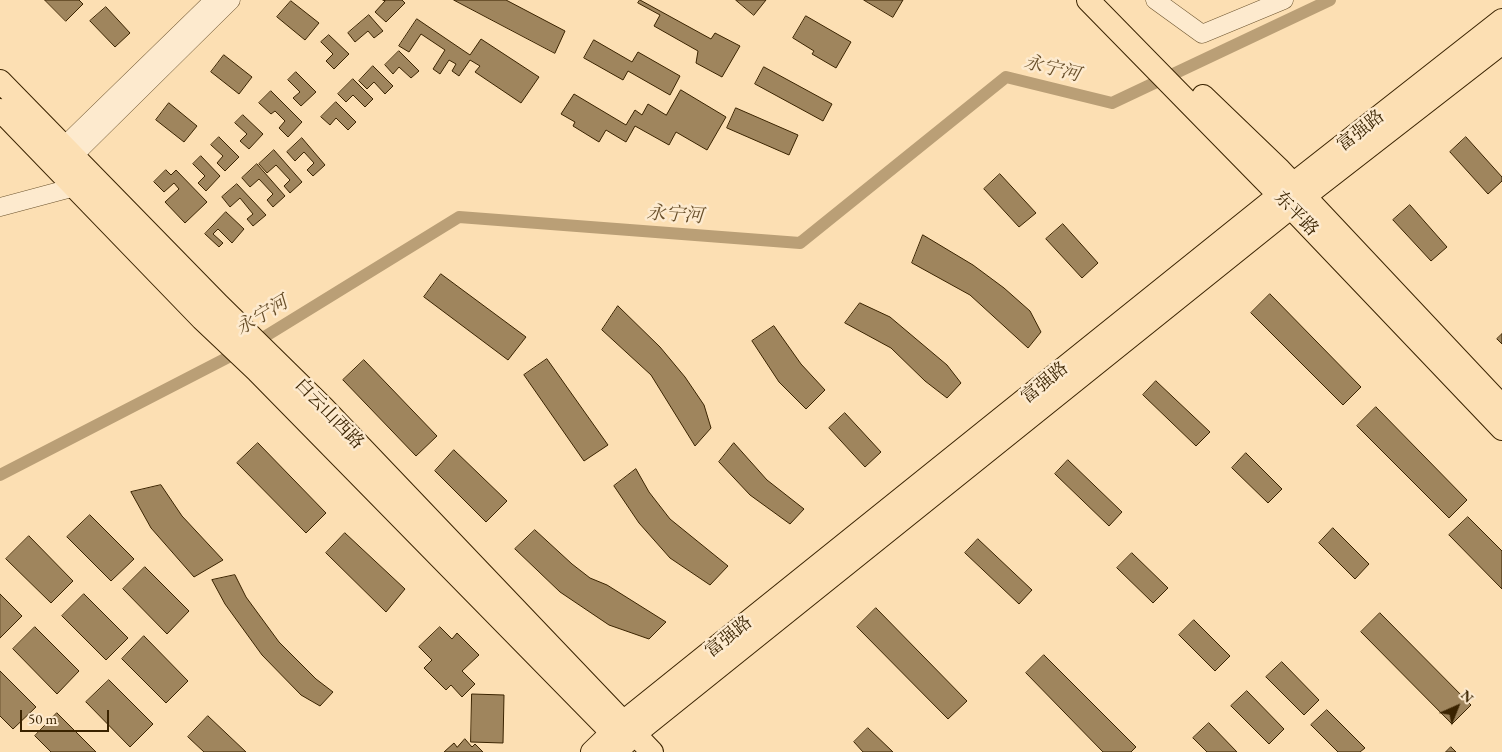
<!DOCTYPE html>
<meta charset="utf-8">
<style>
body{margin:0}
#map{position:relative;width:1502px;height:752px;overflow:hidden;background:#fcdfb3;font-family:"EB Garamond",serif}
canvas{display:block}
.north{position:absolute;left:1432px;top:682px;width:50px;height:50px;-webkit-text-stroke:4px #fdeace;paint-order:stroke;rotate:44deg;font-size:14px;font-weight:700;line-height:20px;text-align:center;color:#3a2300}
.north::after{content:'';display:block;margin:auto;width:18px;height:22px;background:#3a2300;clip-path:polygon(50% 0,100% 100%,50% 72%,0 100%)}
.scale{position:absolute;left:20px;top:710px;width:89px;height:22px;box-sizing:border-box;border:2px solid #3a2300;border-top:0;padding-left:6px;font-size:15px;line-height:18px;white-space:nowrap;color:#3a2300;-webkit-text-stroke:4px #fdeace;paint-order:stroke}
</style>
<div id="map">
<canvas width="1502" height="752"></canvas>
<div class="north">N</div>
<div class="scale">50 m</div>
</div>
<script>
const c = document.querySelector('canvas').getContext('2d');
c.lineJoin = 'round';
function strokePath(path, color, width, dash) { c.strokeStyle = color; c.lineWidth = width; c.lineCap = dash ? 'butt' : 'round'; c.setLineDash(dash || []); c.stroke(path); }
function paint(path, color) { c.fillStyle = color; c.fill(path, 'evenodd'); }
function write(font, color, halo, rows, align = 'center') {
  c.font = font + ' "EB Garamond","Noto Serif SC",serif'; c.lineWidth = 5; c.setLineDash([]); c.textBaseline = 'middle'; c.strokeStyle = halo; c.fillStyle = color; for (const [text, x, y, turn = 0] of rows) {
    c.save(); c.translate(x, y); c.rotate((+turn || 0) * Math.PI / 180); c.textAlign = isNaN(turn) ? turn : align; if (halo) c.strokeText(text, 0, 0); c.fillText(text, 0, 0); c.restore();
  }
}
strokePath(new Path2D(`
 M0,475L248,347L459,217L800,243L1006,77L1112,103L1330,0`), '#ba9f76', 12);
const building = new Path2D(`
 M45,0H79L83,4L66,21Z
 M383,0H402L405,3L386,22L375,12L385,1Z
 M454,0H506L565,31L555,53Z
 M640,0L711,39L715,33L740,46L722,77L696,63L698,51L654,26L660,15L638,3Z
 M736,0H766L754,15Z
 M864,0H903L893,17Z
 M291,1L319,23L305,40L277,17Z
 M106,7L130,33L115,47L90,21Z
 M369,15L383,31L374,38L368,31L355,42L348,33Z
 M806,16L851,42L836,68L812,54L814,51L793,38Z
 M417,19L470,55L481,39L539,77L521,103L475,72L480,66L470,60L459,76L452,71L456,64L449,60L440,74L433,69L445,50L421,34L409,52L399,46Z
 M329,35L349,54L334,69L326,61L333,54L321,42Z
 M594,40L632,62L638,52L680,76L670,95L628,71L623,80L584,58Z
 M399,51L419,71L411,78L399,67L393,74L385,65Z
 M224,55L252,77L239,94L211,72Z
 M373,66L393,86L385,94L374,82L367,89L359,81Z
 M764,67L832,104L823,121L755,84Z
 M296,72L316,92L301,106L293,98L300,92L288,80Z
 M353,79L373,99L365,107L353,95L346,102L338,94Z
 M681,90L726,117L707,150L676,132L669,145L635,126L626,142L606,130L599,142L573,126L575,122L561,114L574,94L626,125L635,110L642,115L648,104L666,115Z
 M271,91L302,122L288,137L279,128L285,121L275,111L271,114L259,103Z
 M336,102L356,122L348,130L336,118L330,125L321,117Z
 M169,103L197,126L184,142L156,120Z
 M736,108L798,135L789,155L727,128Z
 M243,115L263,134L249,149L240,141L247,134L235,123Z
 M219,137L239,157L225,171L217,163L223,156L211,145Z
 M1466,137L1502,177V181L1488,194L1450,152Z
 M302,138L325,165L313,176L307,170L314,163L304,152L295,161L287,152Z
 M274,150L302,182L290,193L284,186L290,180L276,165L267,173L259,164Z
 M201,156L220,176L206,191L198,183L205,176L193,164Z
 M257,164L285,196L273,207L267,200L273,194L259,179L250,187L242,178Z
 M166,170L171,175L176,170L207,202L185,223L165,202L179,189L174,183L164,192L154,182Z
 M1000,174L1036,213L1019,227L984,189Z
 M237,184L266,215L253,226L247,219L253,214L240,198L230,207L222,197Z
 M1410,205L1447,247L1431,261L1393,220Z
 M226,212L244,229L232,243L218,229L213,234L223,243L219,247L205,234Z
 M1063,224L1098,263L1082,278L1046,239Z
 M923,235L973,265L1004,288L1030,311L1041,332L1028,348L970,295L912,263Z
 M441,274L526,337L508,360L424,297Z
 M1270,294L1361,387L1343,405L1251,313Z
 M860,303L890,317L947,365L961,383L947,398L925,381L891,348L845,323Z
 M618,306L660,347L685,377L704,405L711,428L695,446L651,375L602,330Z
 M774,326L801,364L825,390L806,409L779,382L752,341Z
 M1502,334V344L1497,339Z
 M547,359L608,445L584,461L524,375Z
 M364,360L437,436L416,456L343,380Z
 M1156,381L1210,432L1196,446L1143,395Z
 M1376,407L1467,500L1449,518L1357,426Z
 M845,413L881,452L865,467L829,428Z
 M258,443L326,513L306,533L237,463Z
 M734,443L767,480L804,509L790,524L750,495L719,462Z
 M454,450L507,501L486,522L435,471Z
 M1246,453L1282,489L1268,503L1232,468Z
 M1068,460L1122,512L1109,526L1055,474Z
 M636,469L649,492L670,519L728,566L710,585L670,558L639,523L614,486Z
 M161,485L182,516L223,560L194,577L151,528L131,492Z
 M90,515L134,559L111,581L67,537Z
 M1468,517L1502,551V589L1449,535Z
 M1333,528L1369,564L1355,579L1319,543Z
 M535,530L572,564L590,578L607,585L666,622L649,639L609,625L560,592L515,549Z
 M345,533L405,589L386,612L326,553Z
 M29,536L73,581L51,603L6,559Z
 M978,539L1032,590L1019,604L965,553Z
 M1132,553L1168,588L1153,603L1117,568Z
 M145,567L189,611L167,634L123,589Z
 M235,575L246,597L279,642L316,679L333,692L320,706L301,695L262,655L225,604L212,580Z
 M0,594L22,616L0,638Z
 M84,594L128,638L106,660L62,616Z
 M876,608L967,701L948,719L857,627Z
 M1380,613L1471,705L1452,724L1361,632Z
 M1194,620L1230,656L1215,671L1179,635Z
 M35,627L79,671L57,694L13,649Z
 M440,627L452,639L457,633L479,655L462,671L475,684L462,697L451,685L446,690L424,668L432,660L419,647Z
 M144,636L188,681L166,703L122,659Z
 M1044,655L1136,747L1131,752H1103L1026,673Z
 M1282,662L1319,700L1304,715L1266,677Z
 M0,671L36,707L13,729L0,716Z
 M109,680L153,724L130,747L86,702Z
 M1247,691L1284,729L1269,744L1231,706Z
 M472,694L504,695L503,743L471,742Z
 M1327,710L1365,748L1360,752H1338L1311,725Z
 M57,713L96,752H51L35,736Z
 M208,716L246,752H204L188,737Z
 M1209,723L1237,752H1207L1193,738Z
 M868,728L893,752H863L854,742Z
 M465,739L472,747L475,744L483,752H444L454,743L457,747Z
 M1451,747L1456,752H1446Z`);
paint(building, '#9f855d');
strokePath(building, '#3a2300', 1);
const minor = new Path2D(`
 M1155,0L1202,34L1284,0
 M55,155L214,0
 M64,165L231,0
 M0,207L75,187`);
const major = new Path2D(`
 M1088,0L1279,195L1502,429
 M0,81L218,304L323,407L652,752
 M1203,96L1280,170L1502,406
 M0,110L202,319L257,371L623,744
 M592,752L623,722L1279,195L1502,20
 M616,752L635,734L1304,197L1502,43`);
strokePath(minor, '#6a522d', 19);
strokePath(major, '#3a2300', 24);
strokePath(minor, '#fdeace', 18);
strokePath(major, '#fcdfb3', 22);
write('18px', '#3a2300', '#fdeace', [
 ["富强路",1361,131,-38],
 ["东平路",1296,214,46],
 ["富强路",1045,383,-39],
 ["白云山西路",329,414,46],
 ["富强路",729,637,-39]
]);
write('italic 19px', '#674e29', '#fdeace', [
 ["永宁河",1052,69,14],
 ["永宁河",675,215,4],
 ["永宁河",262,316,-31]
]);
</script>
